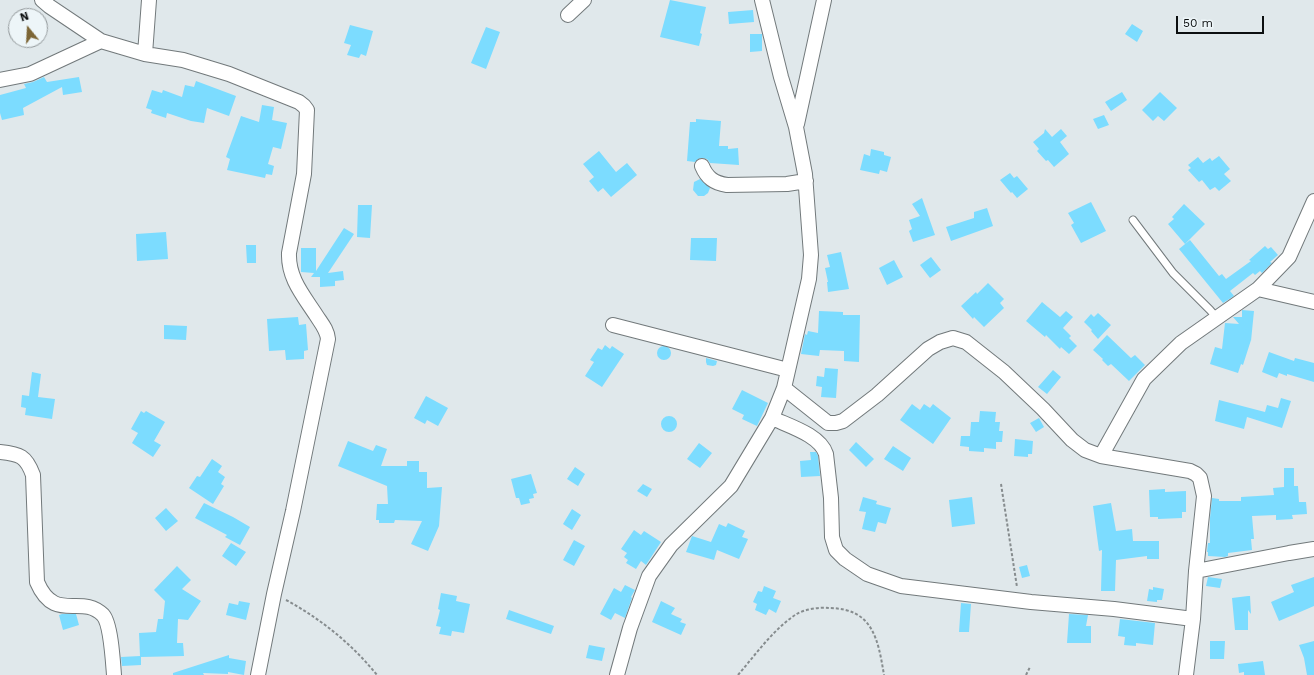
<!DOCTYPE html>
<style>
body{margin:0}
#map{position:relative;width:1314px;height:675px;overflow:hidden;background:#e0e8eb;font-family:"Work Sans",sans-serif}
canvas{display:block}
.north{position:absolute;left:8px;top:8px;width:40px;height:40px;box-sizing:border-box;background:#edf5f8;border:1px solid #93999b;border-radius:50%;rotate:342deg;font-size:11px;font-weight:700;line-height:16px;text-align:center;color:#0c0f10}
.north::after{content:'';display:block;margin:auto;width:14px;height:18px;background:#7c6535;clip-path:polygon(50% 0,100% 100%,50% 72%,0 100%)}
.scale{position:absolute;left:1176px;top:16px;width:88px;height:18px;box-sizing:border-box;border:2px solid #0c0f10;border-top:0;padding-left:5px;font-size:12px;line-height:14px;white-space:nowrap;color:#0c0f10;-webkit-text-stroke:3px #edf5f8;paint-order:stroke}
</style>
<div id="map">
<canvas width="1314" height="675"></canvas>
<div class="north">N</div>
<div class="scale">50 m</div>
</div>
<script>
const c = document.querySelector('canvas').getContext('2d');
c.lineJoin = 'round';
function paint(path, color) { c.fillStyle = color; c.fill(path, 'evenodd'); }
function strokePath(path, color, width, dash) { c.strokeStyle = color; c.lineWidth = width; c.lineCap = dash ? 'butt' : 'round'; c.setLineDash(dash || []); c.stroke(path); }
paint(new Path2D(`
 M670,0L706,7L700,33L702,34L699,46L660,37Z
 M753,10L754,22L729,24L728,12Z
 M1132,24L1143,31L1137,42L1125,34Z
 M350,25L373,31L366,56L361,54L359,58L347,55L351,45L344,43Z
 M486,27L500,32L486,69L471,63Z
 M750,34H762V51L750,52Z
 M44,77L47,82L79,77L82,92L63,95L62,87L23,108L24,115L2,120L0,113V95L26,88L24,84L33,82Z
 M196,81L236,96L229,116L207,108L204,123L191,121L167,113L166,118L151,113L152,110L146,108L152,90L162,93L163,90L182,97L185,85L194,87Z
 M1122,92L1127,100L1111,111L1105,102Z
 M1160,92L1177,108L1164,121L1158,116L1153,121L1142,110Z
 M262,105L274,107L272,120L287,123L281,149L273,147L268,164L274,166L272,175L266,174L265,178L227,170L230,159L226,157L241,116L259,122Z
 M1104,115L1109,125L1098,129L1093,119Z
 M696,119L721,121L719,146H728V149L738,148L739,165L710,163L707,159L702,158L698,159L695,162L687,161L690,122H696Z
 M1045,129L1052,137L1061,129L1067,136L1060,142L1069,154L1054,167L1048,160L1046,161L1037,151L1039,149L1033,142L1044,133Z
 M871,149L884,152V155L891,157L887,172L880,170L879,174L860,170L864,154L870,156Z
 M599,151L616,172L627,163L637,175L611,197L603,188L598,192L589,181L594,177L583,164Z
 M1219,156L1230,169L1224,174L1231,181L1219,191L1215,187L1210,190L1202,180L1199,182L1188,170L1191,168L1188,165L1198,157L1203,163L1210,158L1212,161Z
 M1010,173L1014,178L1017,176L1028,189L1017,198L1012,192L1011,193L1000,180Z
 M700,179L710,188L708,193L704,196H698L693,190L694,182Z
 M922,198L935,235L913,242L909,231L912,229L909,220L920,216L912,204Z
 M1091,202L1106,231L1081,243L1071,225L1074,223L1068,213Z
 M1184,204L1205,224L1185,244L1168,224L1174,219L1172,217Z
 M358,205H372L370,238L357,237Z
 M987,208L993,226L951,241L946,227L974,218V212Z
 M344,228L354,234L328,273L343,271L344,280L335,281V286L320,287V277H311L314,273L301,272V248H316V271Z
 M166,232L168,259L137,261L136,234Z
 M691,238H717L716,261L690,260Z
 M1190,240L1219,276L1222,274L1226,279L1251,261L1249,260L1265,246L1268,249L1271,247L1278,255L1270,262L1272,263L1262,273L1260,271L1255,275L1253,273L1230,291L1234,296L1223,303L1179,249Z
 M246,245H256V263H247Z
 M841,252L849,289L828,292L827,282H828L825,268L830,267L827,255Z
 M931,257L941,270L930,278L920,265Z
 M894,260L903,277L887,285L879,268Z
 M988,283L1004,299L1000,303L1004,308L984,327L974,317L973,319L961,306L976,292L977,294Z
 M1042,302L1060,317L1066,311L1073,317L1063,328L1071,336L1069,338L1077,346L1069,354L1061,347L1060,349L1046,335L1045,337L1026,321Z
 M1242,310L1254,311L1251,341V340L1243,365L1241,364L1238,373L1210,364L1215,347L1222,349L1225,323L1239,324L1233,317H1242Z
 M819,311L843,312V315H860L859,362L844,361V351L820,350L819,356L801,354L805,334L807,335L808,331L818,333Z
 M1098,313L1111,325L1098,339L1091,331L1092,330L1084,322L1091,314L1094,317Z
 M298,317L299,325L306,324L308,350L304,351V359L286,360L285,350L269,351L267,319Z
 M164,325L187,326L186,340L164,339Z
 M1107,335L1131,358L1135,355L1145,365L1129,381L1111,364L1108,366L1102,360L1103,359L1093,350Z
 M605,345L610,349L612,346L624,354L602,387L585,376L594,362L590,360L598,348L602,350Z
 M657 353a7 7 0 1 1 14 0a7 7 0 1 1-14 0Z
 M1269,352L1294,361L1295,358L1314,363V382L1287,374V376L1279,373L1277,378L1262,372Z
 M706,358L717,361L716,365L713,366L707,365L706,362Z
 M825,368L838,369L836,398L821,397L822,387L816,386L817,376L824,377Z
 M1053,370L1061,377L1047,394L1038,387Z
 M32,372L41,374L38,397L55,399L52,419L25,415L26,408L21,407L22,395L29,396Z
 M742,390L768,403L757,426L742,419L744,415L732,409Z
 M426,396L448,408L438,426L427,420L425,424L414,418Z
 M1281,398L1291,401L1282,428L1247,417L1244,429L1215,421L1219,400L1265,412L1267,405L1278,408Z
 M912,404L920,410L924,404L930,408L933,404L951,418L933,444L900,420Z
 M141,411L144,413L146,411L165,422L154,441L161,445L153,457L132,443L138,433L131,429Z
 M980,411L996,412L995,422H1000L999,431H1003L1002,442H996V449L984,448V452L969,451V447L960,446L961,436H970L971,422H979Z
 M661 424a8 8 0 1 1 16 0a8 8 0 1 1-16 0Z
 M1039,418L1044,427L1036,432L1030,423Z
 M1015,439L1033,441L1032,454H1028V457L1014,456Z
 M348,441L373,451L376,445L387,449L381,466H407V461H419V472H427V488L442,487L439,526L428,551L411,544L422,521L395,520L394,523H379V520H376L377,504H388L387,486L338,466Z
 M856,442L874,459L866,467L849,450Z
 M699,443L712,453L700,468L687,459Z
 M893,446L911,458L903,471L884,459Z
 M810,452H816L818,456L820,476L801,477L800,461L811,460Z
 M212,459L222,466L218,472L225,477L221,484L224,486L213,504L189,488L197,476L200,477Z
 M575,467L585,474L578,486L567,479Z
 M1284,468H1294V486H1298L1299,502H1306L1307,514L1292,515L1293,519L1276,520V515L1252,516L1254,539H1251L1252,550L1228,553V556L1225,557L1208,556V552H1207L1208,543H1210V518L1212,498L1219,499V501H1241V497L1274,495L1273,488L1284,487Z
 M531,474L537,493L533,494L534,498L529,499L530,503L521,505L519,498H516L511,479Z
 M643,484L652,489L647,497L637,491Z
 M1165,489V492L1186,491V512H1182V518L1158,519V517H1150L1149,490Z
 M863,497L877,501L876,504L891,508L886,524L878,522L875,532L862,529L866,512L859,511Z
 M972,497L975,524L952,527L949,500Z
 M204,503L233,517L250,527L240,545L225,537L227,535L195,518Z
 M1111,503L1116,531L1132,529L1133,541H1159V559H1147V556L1116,560L1115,591H1101L1102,550L1099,551L1093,506Z
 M166,508L178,521L166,531L155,518Z
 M572,509L581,515L572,530L563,524Z
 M728,523L745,531L742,537L748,539L739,559L717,550L714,560L686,552L692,536L711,542L719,524L726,527Z
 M634,530L641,535L644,531L661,542L646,565L641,561L636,569L626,563L628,560L624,557L627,553L621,549Z
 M574,540L585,546L574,566L563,560Z
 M231,543L246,552L236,566L222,556Z
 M1027,565L1030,576L1022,578L1019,567Z
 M177,566L191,580L182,589L201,601L188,620L178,619L177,643H183L184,656L141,657V665L122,666L121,657L140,656L139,633L156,632L158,619H163L165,601L154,590Z
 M1208,577L1222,579L1220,588L1206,586Z
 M1314,577V606L1279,621L1271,602L1294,592L1291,585Z
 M625,585L635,590L631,597L632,598L625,618L615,613L611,620L600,614L614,588L621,592Z
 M764,586L776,591L773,598L781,601L776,613L769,609L766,615L755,610L757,604L753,602L758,591L762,592Z
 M1153,587L1164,589L1162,600H1157V602L1147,601L1149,589L1153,590Z
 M441,593L457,596L456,601L470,604L464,633L452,631L451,636L439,634L441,627L436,626L440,610L438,609Z
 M1248,596H1250L1251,614L1248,610V630H1235L1232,598Z
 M239,601L250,603L246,620L226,615L229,603L238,605Z
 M661,601L675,608L671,614L682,619L680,622L686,624L681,635L652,622Z
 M961,603L971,604L969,632H959Z
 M509,610L554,626L551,634L506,619Z
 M62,614H76L79,625L63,630L59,615Z
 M1069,614L1088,615L1086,626H1091V643H1067Z
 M1120,619L1155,623L1153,645L1136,643V646L1124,645L1125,637L1118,636Z
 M1210,641H1225L1224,659H1210Z
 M1314,641V675H1307L1304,658L1299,645Z
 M589,645L605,648L602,661L586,658Z
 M229,655V658L246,661L244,675L228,672V674L203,673L204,675H173V673Z
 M1263,661L1265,675H1244V672L1239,673L1238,664Z`), '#7cdcff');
const service = new Path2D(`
 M1133,220L1173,273L1210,310L1217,318`);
const minor = new Path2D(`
 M42,0L49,6L101,41L145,54L183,60L229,74L299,102L304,106L307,110L304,174L289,253C288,278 303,295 316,315C321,323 327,329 328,339L293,511L274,594L258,675
 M568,15L584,0
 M145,54L149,0
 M0,80L30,74L101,41
 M797,124L824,0
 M702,166C707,178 714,183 727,185L787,184L806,181
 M1258,289L1314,302
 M613,325L788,370
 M784,388L828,423H836L843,421L877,395L928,349L940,342L953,338L966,342L1004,372L1043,409L1072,440L1085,450L1101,456L1190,471L1196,474L1200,478L1204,496L1196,571L1193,619L1186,675
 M772,418C789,426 820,435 826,454L831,498L832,537L836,550L845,559L867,574L901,586L1031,602L1114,609L1193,619
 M0,452C20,454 26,456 33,475L37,582C55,624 81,593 103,615C111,624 113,663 114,675
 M1101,456L1144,379L1181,343L1258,289L1289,257L1314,201
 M1196,571L1289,553L1314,549
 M617,675L630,628L649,576L671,545L731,486L772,418L784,388L809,279L811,255L805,174L796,127L781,77L762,0`);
strokePath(service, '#72797b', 9);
strokePath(minor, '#72797b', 16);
strokePath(new Path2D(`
 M1001,484L1017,587
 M286,600C321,619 352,644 377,675
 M738,675C756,654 772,631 795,615C804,609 819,607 830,608C873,609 878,639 884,675
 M1026,675L1030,667`), '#868c8e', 2, [3, 2]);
strokePath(service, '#fff', 7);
strokePath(minor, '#fff', 14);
</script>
